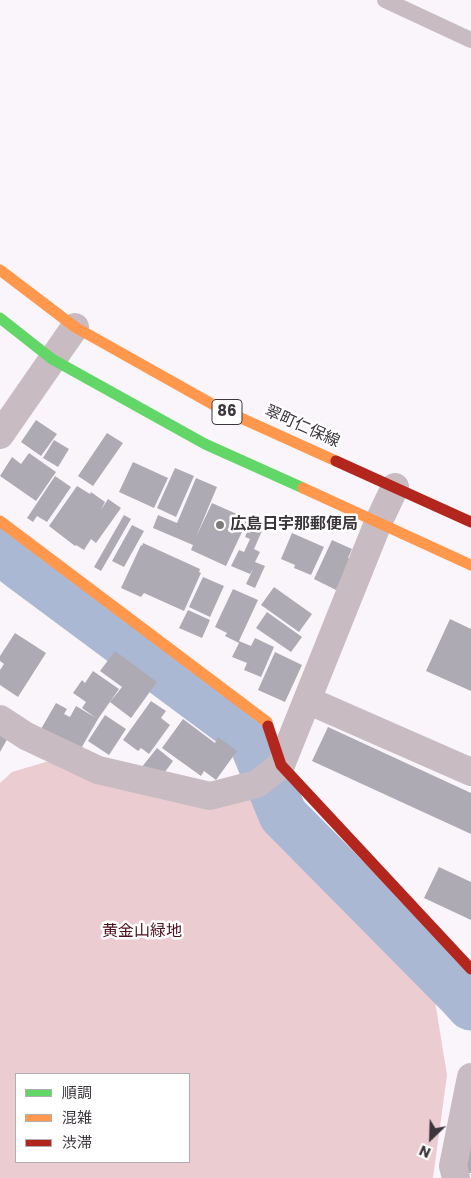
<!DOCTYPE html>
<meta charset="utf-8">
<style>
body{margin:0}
#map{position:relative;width:471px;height:1178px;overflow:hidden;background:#faf5fb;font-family:Poppins,"Noto Sans JP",sans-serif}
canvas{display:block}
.legend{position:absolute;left:15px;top:1073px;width:175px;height:90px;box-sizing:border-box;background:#fff;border:1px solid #b1aeb1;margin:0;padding:6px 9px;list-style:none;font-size:15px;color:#3b353c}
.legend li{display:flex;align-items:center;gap:10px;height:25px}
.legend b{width:25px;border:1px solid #b1aeb1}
.north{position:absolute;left:406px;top:1113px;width:50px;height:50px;-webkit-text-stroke:4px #fff;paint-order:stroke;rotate:204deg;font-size:14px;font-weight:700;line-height:20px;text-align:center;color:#3b353c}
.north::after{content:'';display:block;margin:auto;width:18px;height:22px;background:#3b353c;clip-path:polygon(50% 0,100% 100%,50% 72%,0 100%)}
</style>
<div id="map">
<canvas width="471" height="1178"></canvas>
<ul class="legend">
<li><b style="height:6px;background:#63d668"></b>順調</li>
<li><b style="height:6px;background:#ff974d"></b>混雑</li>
<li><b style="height:6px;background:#b3261e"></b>渋滞</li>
</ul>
<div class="north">N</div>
</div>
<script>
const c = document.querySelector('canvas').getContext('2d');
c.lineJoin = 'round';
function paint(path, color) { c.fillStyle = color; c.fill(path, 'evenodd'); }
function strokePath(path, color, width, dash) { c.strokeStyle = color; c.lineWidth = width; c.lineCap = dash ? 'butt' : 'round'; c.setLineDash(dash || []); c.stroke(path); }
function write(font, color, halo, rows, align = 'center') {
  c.font = font + ' Poppins,"Noto Sans JP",sans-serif'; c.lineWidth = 5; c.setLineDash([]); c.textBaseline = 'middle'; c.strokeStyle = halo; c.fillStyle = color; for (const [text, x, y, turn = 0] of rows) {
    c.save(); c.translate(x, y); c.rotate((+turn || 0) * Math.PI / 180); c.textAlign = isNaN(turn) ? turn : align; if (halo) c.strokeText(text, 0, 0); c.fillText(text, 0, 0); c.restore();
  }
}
paint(new Path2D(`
 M49,761L215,803L266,797L285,825L373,909L433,989L447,1075L433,1178H0V783L12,772ZM16,1074H189V1162H16Z`), '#ebccd0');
strokePath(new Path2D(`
 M0,550L18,564L251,737L283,815L462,996L471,1006`), '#aab8d4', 49);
paint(new Path2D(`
 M36,420L57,434L41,456L21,442Z
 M107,433L123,443L93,486L78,476Z
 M54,440L69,449L58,467L43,458Z
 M29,453L56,472L36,501L0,476L12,457L21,464Z
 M133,462L168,478L154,508L119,492Z
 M175,468L194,476L176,517L157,508Z
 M55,476L71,487L47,522L37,516L33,522L27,518Z
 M196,478L217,487L196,537L212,503L248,519L226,566L191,550L193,545L153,528L158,515L177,523Z
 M77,486L90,494L91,492L105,502L101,510L108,499L121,508L96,543L91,539L84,550L76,545L75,546L49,526Z
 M124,515L131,519L101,571L94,567Z
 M253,519L265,524L254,549L260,552L255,562L265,566L255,588L246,584L253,569L250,574L231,566L239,550L244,552L250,539L245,537Z
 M132,525L144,531L124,567L112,561Z
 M292,533L324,547L311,575L294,568L295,565L281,559Z
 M332,540L352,549L348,558L351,559L336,590L314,579Z
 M143,543L200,569L199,572L201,573L184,611L144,593L141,597L121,588L141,545L142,546Z
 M203,577L224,586L210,617L189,607Z
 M274,587L312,614L299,632L261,605Z
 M233,589L258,600L239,641L251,646L255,638L274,647L261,677L244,670L247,663L232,657L239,643L225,636L227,633L215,627Z
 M188,610L210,620L202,638L179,628Z
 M267,612L302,637L291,652L256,628Z
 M450,619L471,629V691L426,671Z
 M15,633L46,653L18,697L0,685V670L4,664L0,661V656Z
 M115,651L157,682L131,718L110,702L122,687L100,671Z
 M275,652L302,665L285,702L258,690Z
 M93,671L119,689L98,719L79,752L41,729L56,703L67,709L64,714L70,717L76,706L96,718L82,708L86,702L73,693L82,680L85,683Z
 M151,701L166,711L161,718L170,725L149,754L141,748L138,751L123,740Z
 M105,715L126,729L109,755L88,741Z
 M183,719L215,743L218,737L237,751L216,780L204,771L201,776L162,748Z
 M328,727L471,793V834L312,761Z
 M0,731L9,736L0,752Z
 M157,748L173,761L162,776L141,768Z
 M439,867L471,882V920L424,898Z
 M471,1145V1173H464Z`), '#adaab4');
strokePath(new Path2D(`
 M385,0L471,40`), '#c8bbc2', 16);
strokePath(new Path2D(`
 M0,435L75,327
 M307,700L471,772
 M0,719L26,736L98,770L210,796L257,784L281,765L378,523L395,487
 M456,1178L453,1166L471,1077`), '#c8bbc2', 28);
strokePath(new Path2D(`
 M0,318L52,359L205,444L303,488`), '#63d668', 11);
strokePath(new Path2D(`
 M0,270L75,327L221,409L336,461
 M303,488L471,565
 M0,521L267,722L268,726`), '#ff974d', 11);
strokePath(new Path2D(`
 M336,461L471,522
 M268,726L281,765L471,969`), '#b3261e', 11);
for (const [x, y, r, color] of [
 [220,525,5,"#7e787f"]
]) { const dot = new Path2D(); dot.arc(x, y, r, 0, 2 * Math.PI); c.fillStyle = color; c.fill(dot); strokePath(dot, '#fff', 2); }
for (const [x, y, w] of [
 [227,412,30]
]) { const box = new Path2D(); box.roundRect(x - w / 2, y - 12.5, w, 25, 4); c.fillStyle = '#fff'; c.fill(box); strokePath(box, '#3b353c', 1); }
write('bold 15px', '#3b353c', null, [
 ["86",227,412]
]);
write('16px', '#3b353c', '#fff', [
 ["翠町仁保線",302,427,24]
]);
write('bold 16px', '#3b353c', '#fff', [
 ["広島日宇那郵便局",230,525]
], 'left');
write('16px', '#4d0f1a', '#fff', [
 ["黄金山緑地",142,932]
]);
</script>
